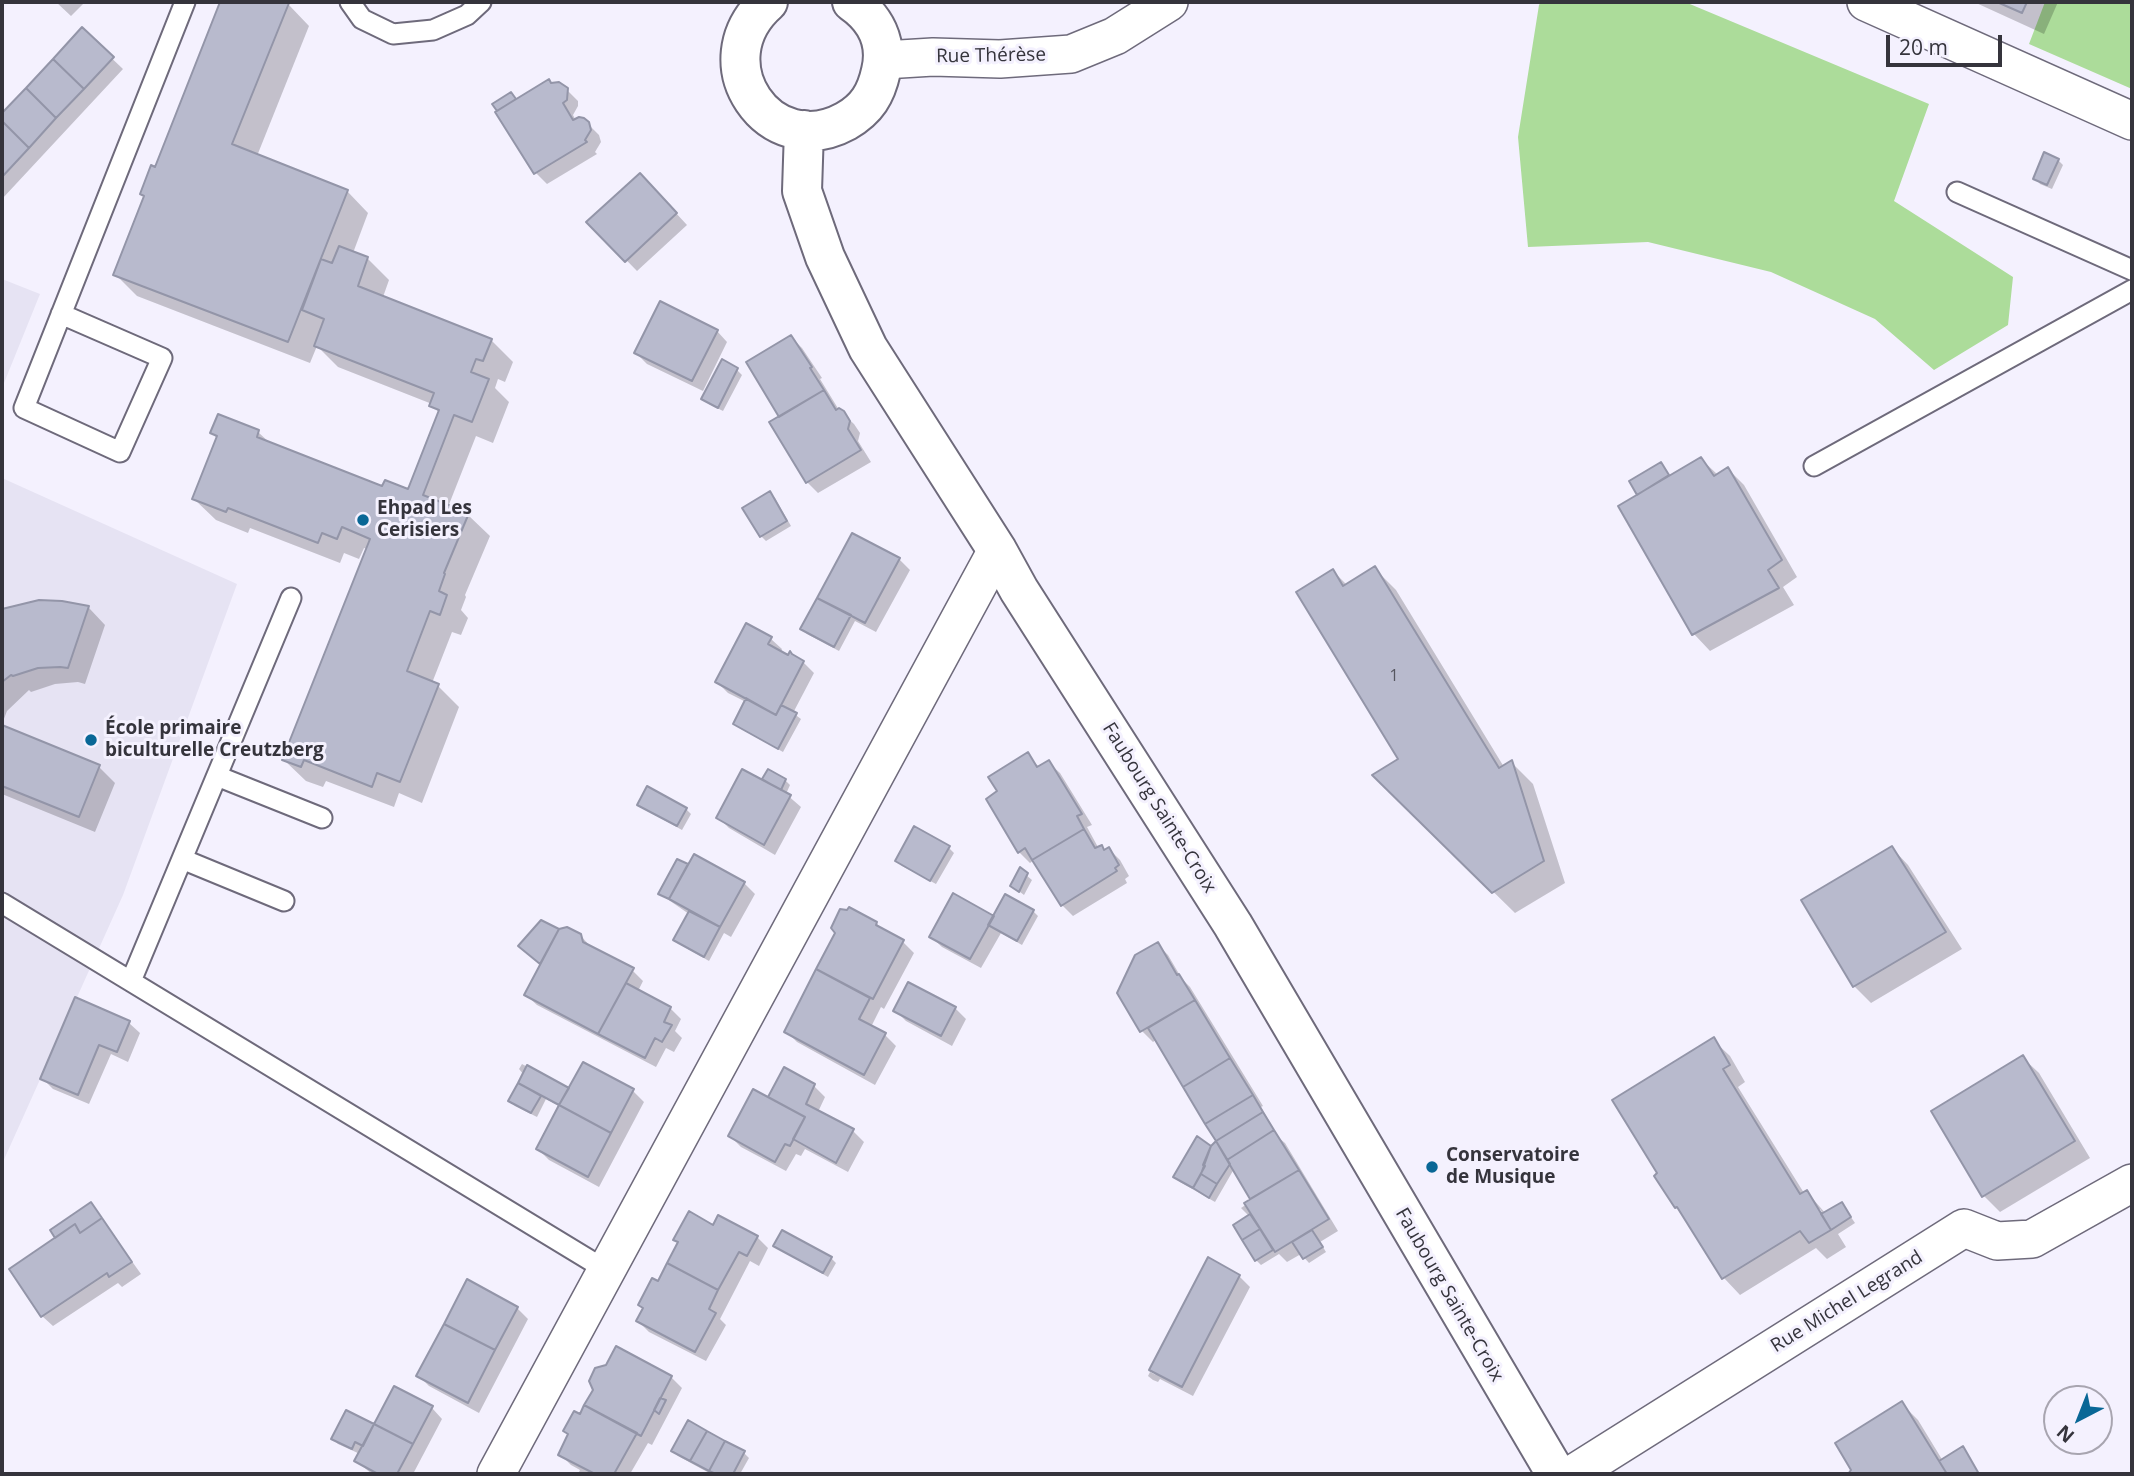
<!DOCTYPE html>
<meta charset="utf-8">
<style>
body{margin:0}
#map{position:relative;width:2134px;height:1476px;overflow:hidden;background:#f4f1fe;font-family:"Open Sans",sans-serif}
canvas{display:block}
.frame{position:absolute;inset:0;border:4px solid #35343c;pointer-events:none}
.north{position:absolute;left:2043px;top:1385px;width:70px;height:70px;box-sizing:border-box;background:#f4f1fe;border:2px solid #a8a5b0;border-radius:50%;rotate:222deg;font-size:19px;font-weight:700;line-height:28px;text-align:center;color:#35343c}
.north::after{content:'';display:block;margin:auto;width:24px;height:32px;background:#096796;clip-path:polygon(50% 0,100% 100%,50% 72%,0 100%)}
.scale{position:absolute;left:1886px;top:35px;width:116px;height:32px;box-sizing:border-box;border:4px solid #35343c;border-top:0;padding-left:9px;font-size:21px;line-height:24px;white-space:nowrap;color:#35343c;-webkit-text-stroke:5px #f4f1fe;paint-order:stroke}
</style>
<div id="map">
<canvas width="2134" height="1476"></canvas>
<div class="frame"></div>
<div class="north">N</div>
<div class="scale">20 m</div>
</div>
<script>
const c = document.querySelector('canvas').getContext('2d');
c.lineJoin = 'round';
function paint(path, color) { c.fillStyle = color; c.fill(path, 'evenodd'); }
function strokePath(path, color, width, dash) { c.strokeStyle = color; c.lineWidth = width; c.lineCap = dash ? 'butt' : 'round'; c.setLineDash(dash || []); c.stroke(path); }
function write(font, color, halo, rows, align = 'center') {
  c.font = font + ' "Open Sans",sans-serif'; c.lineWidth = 6; c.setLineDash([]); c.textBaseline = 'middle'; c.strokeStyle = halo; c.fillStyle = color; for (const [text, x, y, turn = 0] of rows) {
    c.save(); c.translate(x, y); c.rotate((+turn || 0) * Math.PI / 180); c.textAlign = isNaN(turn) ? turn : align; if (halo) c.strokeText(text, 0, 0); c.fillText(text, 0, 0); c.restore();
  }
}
paint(new Path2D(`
 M2,279L40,294L2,388Z
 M2,478L237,584L123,895L2,1164Z`), '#e6e3f3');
paint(new Path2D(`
 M1541,2H1685L1929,104L1894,201L2013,277L2008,325L1934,370L1875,319L1771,272L1648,242L1528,247L1518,137L1539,5Z
 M2045,2H2132V89L2029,44Z`), '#acdc9a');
paint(new Path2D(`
 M56,2H85L71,16Z
 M222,2H282L288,4L309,26L257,156L347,191L368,213L353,253L368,259L389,280L383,297L491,340L513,362L505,382L498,379L495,388L509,402L493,443L476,436L448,507L468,515L490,536L465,595L466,597L461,610L468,618L461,635L452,632L432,683L438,686L459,707L422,803L399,793L394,807L326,781L323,787L306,781L284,760L367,549L364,548L359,559L344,553L340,563L250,528L248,533L216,520L194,499L218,439L212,433L258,432L271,444L383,489L409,491L440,414L432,404L338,367L317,346L310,363L137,296L115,274Z
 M1974,2H2058L2044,34Z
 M82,30L123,69L2,199V116Z
 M552,85L563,86L578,101V106L573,115L576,121L588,124L599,135L601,142L595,152L597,154L547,184L536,173L497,113L510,94L517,101Z
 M2058,160L2063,165L2052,189L2040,184L2035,178Z
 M651,186L687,225L637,271L589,222Z
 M717,331L727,342L703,391L647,364L636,353Z
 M791,337L802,348L822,378L820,379L839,410L854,424L860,433L858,441L871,462L818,493L807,482L781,417Z
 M737,370L742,375L723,411L709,404L704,399Z
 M1701,459L1718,475L1728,469L1744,485L1797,577L1783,587L1794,605L1710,651L1694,634L1621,507L1640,495L1661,465L1671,477Z
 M770,493L775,498L791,526L766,541L761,536Z
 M899,559L910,570L876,632L855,621L839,651L807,634L802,629Z
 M1375,569L1396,590L1504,767L1511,762L1533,784L1565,883L1515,913L1375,776L1400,760L1333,571L1347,585Z
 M29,603H62L89,608L105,625L85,684L78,682L55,684L31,692L29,690L7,711L2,724V611Z
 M771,639L782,649L781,652L803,662L814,673L793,713L801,719L783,752L740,728L735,723L746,702L728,693L717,682Z
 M2,727L99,767L115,783L95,832L2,794Z
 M1027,755L1039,767L1049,763L1060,773L1092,825L1087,827L1099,849L1101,847L1105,851L1109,849L1120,860L1129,876L1125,879L1127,883L1073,916L1062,905L1034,860L1030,863L1019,852L1000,792Z
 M768,771L785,780L790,785L786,794L801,807L775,855L729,828L718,817L770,785L764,779Z
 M639,804L686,809L691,814L682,830L644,809Z
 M949,848L954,853L936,884L902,866L897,861Z
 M1892,848L1908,865L1962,949L1871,1003L1854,986Z
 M687,865L744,883L755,894L731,937L724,933L709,961L681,945L676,940L689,914L660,894Z
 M1020,870L1032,880L1024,895L1012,886Z
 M1033,911L1038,916L1022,945L1001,933L981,968L942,947L931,937L994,918Z
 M541,922L561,932L580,935L591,947L632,970L643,981L638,991L670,1008L681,1019L675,1031L682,1038L674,1052L666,1048L656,1067L537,1005L526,995L542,964L525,951Z
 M876,923L885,932L903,942L914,953L884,1009L881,1007L871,1027L885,1035L896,1046L875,1085L797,1042L786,1031L837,933Z
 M1157,944L1168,955L1182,979L1190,987L1263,1106L1261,1107L1279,1138L1285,1143L1338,1231L1320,1242L1326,1252L1309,1263L1301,1254L1287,1262L1279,1254L1261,1265L1256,1260L1250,1217L1241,1208L1253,1200L1234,1169L1215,1202L1180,1182L1176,1177L1198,1139L1212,1148L1218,1142L1157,1039L1153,1042L1142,1031L1119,993Z
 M955,1008L966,1019L952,1046L906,1021L895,1010Z
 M129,1023L140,1033L128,1062L111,1054L89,1104L53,1089L42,1078Z
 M1713,1040L1730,1056L1745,1082L1738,1087L1804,1193L1807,1192L1826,1214L1842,1204L1855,1223L1838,1234L1846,1247L1827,1259L1816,1248L1740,1295L1724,1278L1685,1216L1676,1207ZM1816,1209H1820L1827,1221Z
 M2022,1057L2039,1073L2090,1158L2000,1212L1984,1196Z
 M522,1064L568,1089L584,1064L633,1091L644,1102L599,1187L549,1160L538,1149L561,1107L546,1099L537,1117L515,1106L510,1101L524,1075L519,1069Z
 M784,1070L814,1086L825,1097L818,1112L853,1131L864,1142L848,1172L805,1149L801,1156L796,1154L786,1171L741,1147L730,1136L768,1099Z
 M91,1204L141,1274L122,1287L118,1283L53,1326L42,1316L58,1238Z
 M714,1227L757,1237L768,1248L759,1266L750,1261L720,1319L726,1325L706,1361L649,1332L638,1321L679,1244L675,1239Z
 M775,1245L831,1258L836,1263L828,1277L780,1250Z
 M1239,1276L1250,1287L1193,1396L1160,1379L1158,1382L1153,1380L1148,1376L1150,1372L1156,1375L1151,1370Z
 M517,1308L528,1319L479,1413L429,1386L418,1375Z
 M671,1377L682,1388L652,1445L648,1443L630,1474H578L580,1470L571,1465L560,1454L570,1436L565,1431L580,1417Z
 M1902,1404L1918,1420L1943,1461L1962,1449L1979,1474H1851Z
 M432,1408L442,1419L413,1474H372L356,1461L360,1454L338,1444L333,1439Z
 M673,1451L744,1453L749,1458L740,1474H711L678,1456Z`), '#0003');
const building = new Path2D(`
 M220,2L289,3L232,144L348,190L288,342L113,275L144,196L140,194L151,165L155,167Z
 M1997,2H2027L2022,13Z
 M82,27L114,57L84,89L53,59Z
 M53,59L84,89L56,118L26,88Z
 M549,79L551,83L559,82L568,88L567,100L563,103L573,120L579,117L584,118L589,122L591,130L585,140L587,142L534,174L495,112Z
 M26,88L56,118L29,148L2,121V113Z
 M511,92L516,99L497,111L492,104Z
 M2,121L29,148L2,177Z
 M2044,152L2059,159L2047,185L2033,179Z
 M640,173L677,213L625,262L586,222Z
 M339,246L368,257L358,286L492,339L483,361L476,359L471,372L489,379L472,422L454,415L423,495L469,513L444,573L445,574L439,591L447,595L440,615L430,611L407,671L439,684L400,782L377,773L372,787L304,760L301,767L282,760L370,539L342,527L337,539L322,533L318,543L228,508L226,512L192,499L217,436L210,433L218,414L259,430L257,437L382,486L385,480L408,489L439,410L429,406L434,393L314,346L324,319L302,310L321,259L332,263Z
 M660,301L718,330L692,381L634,353Z
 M791,335L812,367L810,368L824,390L779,417L746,362Z
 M722,359L738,368L718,408L701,399Z
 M824,390L836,410L839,408L844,411L850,421L848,429L861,450L806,483L769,422Z
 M1701,457L1714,476L1728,467L1782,560L1768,570L1779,588L1692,635L1618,506Z
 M1661,462L1669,475L1637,495L1629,481Z
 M770,491L787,521L760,537L742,508Z
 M852,533L900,558L865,623L817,598Z
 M1375,566L1499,768L1512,760L1544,861L1492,893L1372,775L1398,759L1296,592L1333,569L1343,586Z
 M817,598L851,615L834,647L800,629Z
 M39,600L62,601L89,606L68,668L60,667L38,668L13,676L11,675L2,682V609Z
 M746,623L772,637L768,644L788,655L790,651L792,654L804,661L776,715L715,682Z
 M746,698L776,715L781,705L797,713L778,749L733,724Z
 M2,725L100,765L79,817L2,786Z
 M1028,752L1037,767L1049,760L1082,814L1077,816L1084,829L1032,860L1025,848L1018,853L986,799L997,791L988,777Z
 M742,769L791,795L764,845L716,818Z
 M768,769L786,779L781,790L762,779Z
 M647,786L687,808L677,826L637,805Z
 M914,826L950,846L930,881L895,861Z
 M1084,829L1095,848L1102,845L1104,850L1109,847L1119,865L1115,868L1117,871L1061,906L1032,860Z
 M1892,846L1946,932L1853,987L1801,900Z
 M694,854L745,882L720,927L669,899Z
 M677,859L688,864L669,899L658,894Z
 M1020,867L1028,873L1019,892L1010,886Z
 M953,893L994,916L970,959L929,937Z
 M1005,894L1034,910L1017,941L988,925Z
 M849,907L877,922L876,925L904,940L873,999L816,969L835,933L831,928L840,909L847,910Z
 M689,911L720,927L704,957L673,940Z
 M541,920L559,929L540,964L518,946Z
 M567,927L581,934L583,942L634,968L598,1034L524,995L559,929Z
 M1158,942L1177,975L1179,974L1195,1000L1140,1032L1117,993L1135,955Z
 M816,969L870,998L859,1019L886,1033L864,1075L784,1032Z
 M908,982L956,1007L941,1036L893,1011Z
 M626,983L671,1007L664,1022L672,1025L662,1042L655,1038L645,1058L598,1034Z
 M75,997L130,1021L117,1052L99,1045L78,1095L40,1079Z
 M1195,1000L1230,1058L1183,1087L1148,1028Z
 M1714,1037L1730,1065L1723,1069L1800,1194L1807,1190L1831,1230L1809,1243L1800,1231L1722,1279L1677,1207L1675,1208L1654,1176L1657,1173L1612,1100Z
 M2023,1055L2075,1141L1982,1197L1931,1111Z
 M1230,1058L1253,1095L1205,1124L1183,1087Z
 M583,1062L634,1089L611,1133L559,1105Z
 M527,1065L569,1088L559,1105L518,1083Z
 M784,1067L815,1084L806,1104L854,1129L836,1163L793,1139L805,1117L768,1097Z
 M518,1083L541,1096L531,1113L508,1101Z
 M753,1089L805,1117L790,1146L785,1144L775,1162L728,1136Z
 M1253,1095L1263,1112L1216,1141L1205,1124Z
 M559,1105L611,1133L588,1177L536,1149Z
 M1263,1112L1274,1130L1227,1160L1216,1141Z
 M1274,1130L1299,1170L1250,1199L1227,1160Z
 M1197,1136L1211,1146L1203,1165L1205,1166L1193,1188L1173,1177Z
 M1216,1141L1230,1164L1217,1184L1201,1174L1211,1146Z
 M1299,1170L1329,1219L1275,1252L1244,1203Z
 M1201,1174L1217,1184L1209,1198L1193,1188Z
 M91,1202L102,1218L80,1233L75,1224L55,1238L50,1230Z
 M1842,1202L1851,1217L1831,1230L1821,1214Z
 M689,1211L713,1225L718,1215L758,1236L747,1256L739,1252L718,1290L667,1263L678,1242L673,1240Z
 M1250,1214L1260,1229L1242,1240L1233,1225Z
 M102,1218L132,1262L109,1277L107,1273L41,1317L9,1269L75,1224L80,1233Z
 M1260,1229L1273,1250L1255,1261L1242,1240Z
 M782,1230L832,1257L823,1273L773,1246Z
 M1312,1230L1323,1247L1303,1259L1292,1242Z
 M1208,1257L1240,1275L1182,1387L1149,1370Z
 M667,1263L718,1290L709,1309L716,1313L695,1352L636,1321L643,1308L638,1305L652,1278L658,1281Z
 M467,1279L518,1307L495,1350L444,1324Z
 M444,1324L495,1350L468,1403L416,1376Z
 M616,1346L672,1376L641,1436L584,1405L593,1390L589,1381L595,1368L606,1365Z
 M394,1386L433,1406L413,1444L374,1424Z
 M660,1398L666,1400L659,1414L654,1410Z
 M1902,1401L1947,1474H1848L1851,1470L1835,1443Z
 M584,1405L637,1433L614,1474H595L558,1455L568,1434L563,1431L574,1411L580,1414Z
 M346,1410L374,1424L363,1446L355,1442L352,1449L331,1439Z
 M688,1420L707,1431L690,1461L671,1451Z
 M374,1424L413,1444L397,1474H378L354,1461Z
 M707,1431L725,1441L709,1471L690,1461Z
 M725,1441L745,1451L733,1474H716L709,1471Z
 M1963,1446L1979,1474H1947L1939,1461Z`);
paint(building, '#b8bacd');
strokePath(building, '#9395a8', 2);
const service = new Path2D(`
 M350,2L362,19L393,34L433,30L467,15L481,2
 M1957,192L2132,270
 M61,314L162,358L120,452L24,408L185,2
 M1814,466L2132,290
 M217,776L322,818
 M182,859L284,901
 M2,903L606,1270
 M131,981L291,598`);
const minor = new Path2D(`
 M1866,2L2132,121
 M884,60L933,57L1000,59L1071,54L1115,36L1169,2
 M496,1474L997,550
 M1573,1474L1964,1228L1997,1241L2032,1239L2132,1183`);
const secondary = new Path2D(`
 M768,2C700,62 770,163 846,121C867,109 876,94 881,71C888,42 875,18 852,2
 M804,130L802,191L825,257L868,348L997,550L1019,590L1233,925L1556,1474`);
strokePath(service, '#6e6a7b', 23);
strokePath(minor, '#6e6a7b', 40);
strokePath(secondary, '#6e6a7b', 42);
strokePath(service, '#fff', 19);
strokePath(minor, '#fff', 37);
strokePath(secondary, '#fff', 38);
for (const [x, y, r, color] of [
 [363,520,7,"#096796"],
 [91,740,7,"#096796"],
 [1432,1167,7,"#096796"]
]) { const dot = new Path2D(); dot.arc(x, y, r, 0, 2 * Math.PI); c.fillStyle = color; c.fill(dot); strokePath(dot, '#f4f1fe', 2.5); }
write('16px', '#565660', null, [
 ["1",1394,676]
]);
write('19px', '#35343c', '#f4f1fe', [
 ["Rue Thérèse",991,56,-1],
 ["Faubourg Sainte-Croix",1159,808,58],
 ["Faubourg Sainte-Croix",1449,1295,60],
 ["Rue Michel Legrand",1847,1302,-32]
]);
write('bold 19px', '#35343c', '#f4f1fe', [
 ["Ehpad Les",377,509],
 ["Cerisiers",377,531],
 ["École primaire",105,729],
 ["biculturelle Creutzberg",105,751],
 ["Conservatoire",1446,1156],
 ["de Musique",1446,1178]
], 'left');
</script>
